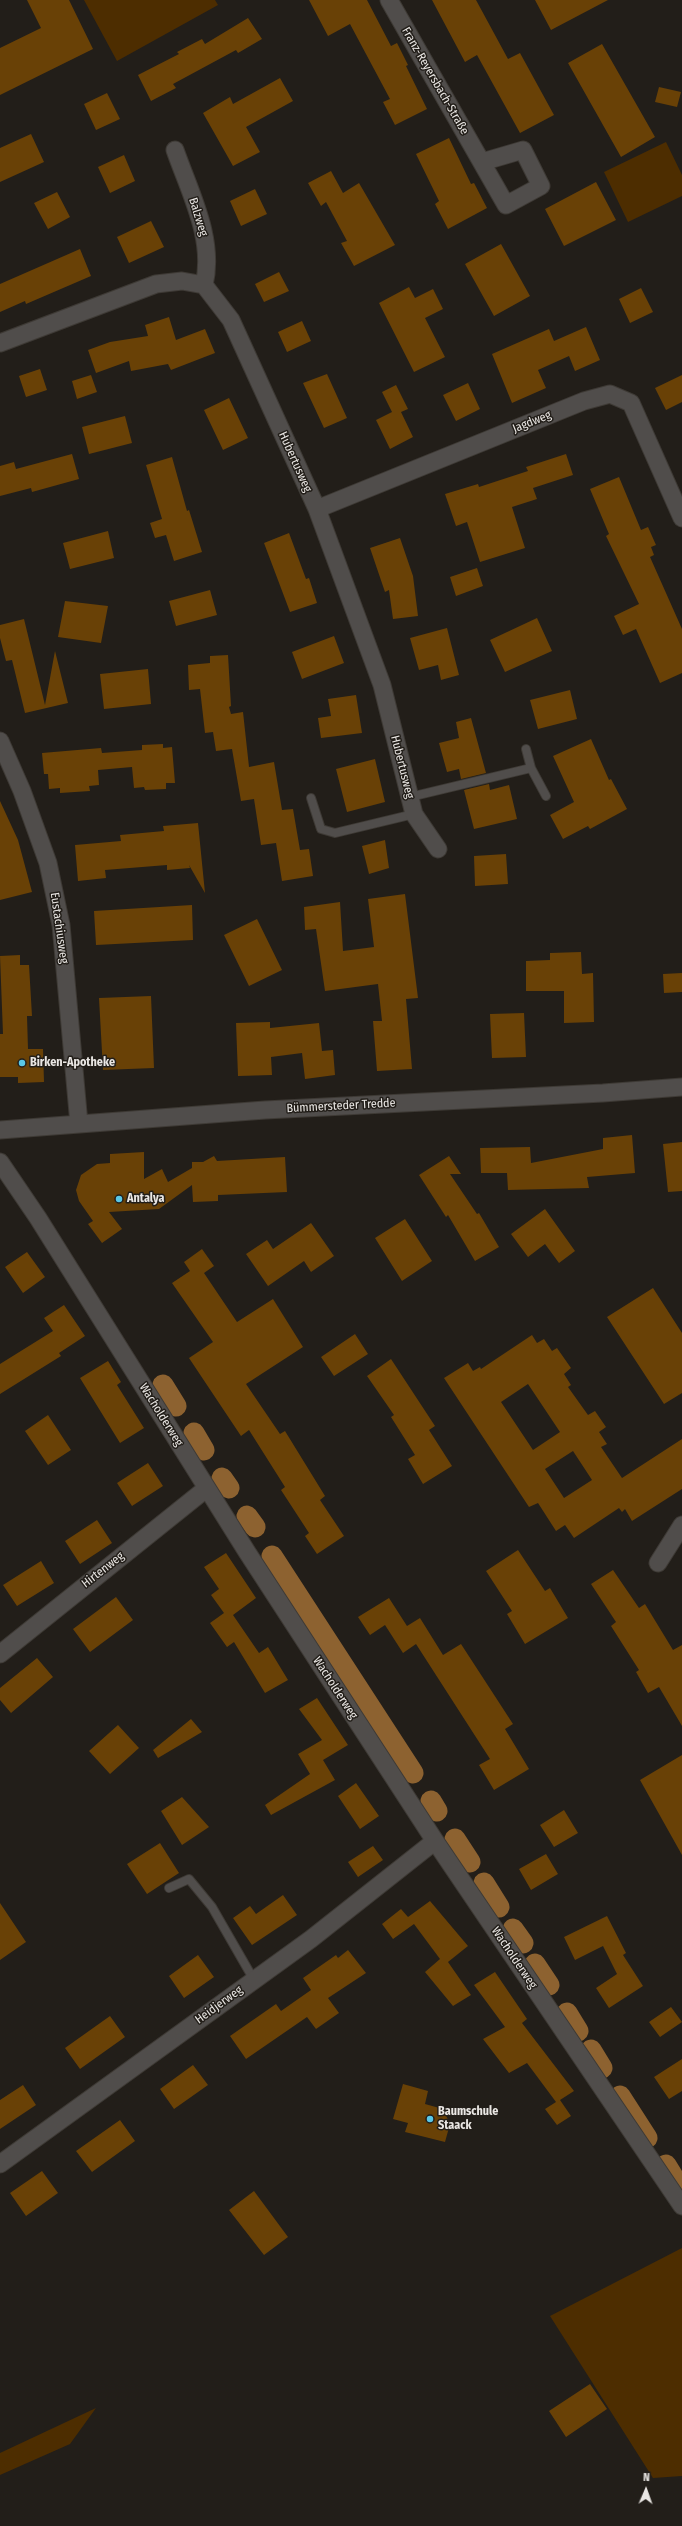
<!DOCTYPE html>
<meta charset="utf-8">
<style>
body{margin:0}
#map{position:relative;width:682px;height:2526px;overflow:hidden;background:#221e19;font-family:"Fira Sans Condensed",sans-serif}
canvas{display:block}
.north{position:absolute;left:626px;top:2470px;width:40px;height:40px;-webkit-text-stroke:3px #221e19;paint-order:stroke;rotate:2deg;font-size:11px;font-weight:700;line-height:16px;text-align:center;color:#eae7e4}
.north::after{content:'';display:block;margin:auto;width:14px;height:18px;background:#eae7e4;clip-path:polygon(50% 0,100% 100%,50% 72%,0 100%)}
</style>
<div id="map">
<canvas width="682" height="2526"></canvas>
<div class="north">N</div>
</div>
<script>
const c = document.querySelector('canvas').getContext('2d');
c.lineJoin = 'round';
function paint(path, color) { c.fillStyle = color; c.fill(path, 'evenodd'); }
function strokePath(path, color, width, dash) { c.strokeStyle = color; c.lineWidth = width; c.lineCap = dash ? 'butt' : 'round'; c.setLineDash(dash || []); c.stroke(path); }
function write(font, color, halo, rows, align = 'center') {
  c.font = font + ' "Fira Sans Condensed",sans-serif'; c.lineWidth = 3; c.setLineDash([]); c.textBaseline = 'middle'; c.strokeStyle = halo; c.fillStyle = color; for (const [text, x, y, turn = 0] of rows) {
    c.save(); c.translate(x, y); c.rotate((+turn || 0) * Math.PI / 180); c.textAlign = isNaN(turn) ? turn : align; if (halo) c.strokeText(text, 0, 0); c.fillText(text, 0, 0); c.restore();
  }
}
paint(new Path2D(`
 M84,0H215L218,5L117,61Z
 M666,142L682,175V196L628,222L604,172Z
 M682,2248V2476L653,2478L550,2316Z
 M96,2408L70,2444L0,2475V2453Z`), '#4d2d00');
strokePath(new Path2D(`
 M163,1385L176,1406
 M194,1433L204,1450
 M222,1478L229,1488
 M247,1516L255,1527
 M272,1556L413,1773
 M431,1801L437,1811
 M455,1839L470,1862
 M484,1883L499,1907
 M513,1929L523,1943
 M535,1964L549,1985
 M567,2013L578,2031
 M591,2050L602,2068
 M620,2096L647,2138
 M666,2165L682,2191`), '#8d6230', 21);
paint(new Path2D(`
 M27,0H69L93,49L0,95V48L41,28Z
 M309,0H367L391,46L397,43L408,65L406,66L427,109L395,125L383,102L390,99L350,24L328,36Z
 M432,0H476L508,59L520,53L554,115L520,133L477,55L465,62Z
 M535,0H608L551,30Z
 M248,18L262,39L238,53L236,50L173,84L176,88L151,101L138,75L179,54L177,52L202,39L205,44Z
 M602,44L655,137L621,157L568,63Z
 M280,78L293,101L246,127L260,152L233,166L203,113L230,97L233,104Z
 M659,87L681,92L677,107L655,102Z
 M107,93L120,119L96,130L84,104Z
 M31,134L44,162L0,182V148Z
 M449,138L471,184L474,183L487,208L448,229L435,204L439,201L416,154Z
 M124,155L135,181L110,193L98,167Z
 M331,171L343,193L359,183L395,245L354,266L341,243L347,241L326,202L321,206L308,183Z
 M596,182L616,220L564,246L545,209Z
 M255,189L267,214L241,226L230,201Z
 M57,192L70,217L48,229L34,203Z
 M151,221L164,247L129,263L117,237Z
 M501,244L530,296L494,316L465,264Z
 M80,249L91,276L26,304L25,301L0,312V284Z
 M279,272L289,291L264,302L255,284Z
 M409,287L415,298L433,289L443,309L425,318L445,357L414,372L379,303Z
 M641,288L653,312L630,323L619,299Z
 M169,317L176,340L205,329L215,353L171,370L168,364L131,371L129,361L96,373L88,350L110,342L148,336L145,325Z
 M302,321L311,341L287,352L278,332Z
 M586,327L600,360L575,371L569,356L538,370L546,388L512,403L492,354L549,329L554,341Z
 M40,369L47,390L26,397L19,376Z
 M327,374L347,418L324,428L303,383Z
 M91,375L97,392L77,399L72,381Z
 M682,375V402L666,410L655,388Z
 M468,383L480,409L456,421L443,395Z
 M396,385L408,409L401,412L413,437L390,449L376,420L392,412L382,392Z
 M229,398L248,438L223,450L204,410Z
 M125,416L132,443L89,454L82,427Z
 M72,454L79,479L32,492L31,488L0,496V466L14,462L16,469Z
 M566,454L573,475L533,488L537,499L512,507L525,548L480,562L467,522L456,526L445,494L478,484L479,487L528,471L526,467Z
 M172,457L187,511L189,510L202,552L174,561L166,535L155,538L150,523L162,519L146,465Z
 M619,477L641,530L648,527L656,545L651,547L654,555L650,557L682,629V673L660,683L636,629L623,635L614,616L639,604L606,536L609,534L590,489Z
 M108,531L114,558L70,569L63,543Z
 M289,533L306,579L309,578L317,603L290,612L264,543Z
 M400,538L413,576L418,616L393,619L389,590L385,592L370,548Z
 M477,568L483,586L456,596L450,577Z
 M210,590L217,615L176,626L169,601Z
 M65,601L108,606L101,643L58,637Z
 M537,618L552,651L505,672L490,640Z
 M24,619L45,705L55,651L68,703L25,713L12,660L6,661L0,638V625Z
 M447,628L459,675L441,680L438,665L419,670L410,638Z
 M334,636L344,663L302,679L292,652Z
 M228,655L231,706L229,707L231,714L243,712L249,767L274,762L282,810L293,809L300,850L309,849L313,876L282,881L276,843L261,845L254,799L241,801L232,749L216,751L213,732L205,733L200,689L189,690L188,665L210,663V656Z
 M148,669L151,704L104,709L100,674Z
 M570,690L577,719L538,729L530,700Z
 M356,695L362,733L321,738L318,718L331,716L328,699Z
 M471,718L486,773L461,779L459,769L447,772L439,743L459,738L456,722Z
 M591,739L609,780L611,779L627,809L590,829L588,826L563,839L550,815L574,802L553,756Z
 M163,744V748L172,747L175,783H166V789L145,790L144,787L134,788L132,767L98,770L99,785L89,786L90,791L60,793V788L49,789L48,774H44L42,753L101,748L102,753L142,750V745Z
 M375,759L385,802L347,812L336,769Z
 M489,784L490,790L509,785L517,819L474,829L464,790Z
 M0,801L18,840L32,892L0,900Z
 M198,823L205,893L189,865L190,868L167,870V865L105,870L106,878L78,881L75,845L121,841L120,835L164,831L163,826Z
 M385,840L389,868L369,874L362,846Z
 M506,854L508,884L475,886L474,856Z
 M405,894L418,998L406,999L412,1069L377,1071L373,1021H382L378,984L325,991L316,929L305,930L304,907L340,902L343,951L374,947L368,899Z
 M192,905L193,940L96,945L94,911Z
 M257,919L282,970L249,986L224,935Z
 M581,952L582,974L593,973L594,1022L564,1023V991H526V961L550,960V953Z
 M20,955V965H29L32,1016H27L28,1049H43L44,1082L18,1083V1077H0V1034H3L0,956Z
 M682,973V992L664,993L663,974Z
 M151,996L154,1068L103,1070L99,998Z
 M524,1013L526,1057L492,1058L490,1014Z
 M270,1022V1028L319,1023L322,1051L333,1050L335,1075L305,1079L302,1053L271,1057L272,1075L238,1076L236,1023Z
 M632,1135L635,1173L587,1177L589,1188L508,1190L507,1173H481L480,1148L530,1147L531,1163L603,1149V1138Z
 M682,1142V1191L668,1192L663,1144Z
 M144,1152V1179L162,1169L168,1182L192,1168V1162H203L214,1156L217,1161L285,1157L287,1192L218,1195V1201L193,1202L192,1185L159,1209L109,1212L122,1229L102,1243L88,1224L93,1221L79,1201L76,1190L81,1175L97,1164L110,1163V1154Z
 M449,1156L461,1174H450L477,1214L479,1213L499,1247L475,1261L448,1215L446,1217L419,1175Z
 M545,1209L575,1251L559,1263L545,1244L528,1257L511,1234Z
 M405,1219L432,1261L402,1281L375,1238Z
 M311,1223L334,1256L311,1272L304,1261L268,1286L246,1254L267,1240L273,1249Z
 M202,1249L214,1266L204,1273L237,1322L273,1299L303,1347L246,1384L280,1434L285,1431L325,1496L320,1500L344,1536L317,1554L305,1536L309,1533L281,1490L285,1487L249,1430L241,1436L189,1358L213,1342L172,1283L190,1271L184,1262Z
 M27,1252L45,1277L23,1293L5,1267Z
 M653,1288L682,1333V1393L664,1404L607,1317Z
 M64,1305L85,1336L59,1353L61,1356L0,1394V1364L53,1331L44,1318Z
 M355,1334L368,1354L334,1376L321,1357Z
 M532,1335L537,1343L544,1339L552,1351L557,1348L571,1368L564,1374L571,1385L568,1387L588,1415L595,1411L606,1427L599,1432L607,1444L601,1447L622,1478L682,1439V1489L632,1521L625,1509L622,1512L619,1508L574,1538L565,1525L556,1531L538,1503L529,1507L444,1378L468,1363L473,1371L480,1367L481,1369ZM528,1384L560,1432L533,1450L501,1402ZM573,1451L592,1480L564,1498L545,1469Z
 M391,1359L435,1426L429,1430L452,1466L423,1484L408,1459L415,1455L391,1417L394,1415L367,1376Z
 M108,1361L121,1382L117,1385L144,1428L120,1443L80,1378Z
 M48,1415L71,1450L48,1465L25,1431Z
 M148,1463L163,1486L132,1506L117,1483Z
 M97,1520L112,1543L80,1564L65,1541Z
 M518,1550L545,1591L550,1588L568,1618L525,1644L507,1614L512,1611L486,1571Z
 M226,1553L256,1598L233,1615L259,1653L268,1647L288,1680L265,1693L234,1642L227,1647L210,1623L224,1613L211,1595L219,1589L204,1567Z
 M41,1561L54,1583L17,1606L3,1585Z
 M613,1570L639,1608L645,1604L673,1650L682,1645V1726L659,1687L648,1693L636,1672L639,1670L611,1626L616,1622L591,1584Z
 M116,1597L133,1620L90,1652L73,1629Z
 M389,1598L407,1626L420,1618L443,1655L461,1644L513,1724L505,1729L529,1769L494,1790L479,1765L490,1759L416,1644L403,1653L385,1625L370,1635L358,1617Z
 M37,1658L53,1677L11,1713L0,1700V1688Z
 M317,1698L348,1745L323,1760L335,1780L271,1815L265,1805L310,1774L298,1754L322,1740L299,1709Z
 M191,1719L202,1732L158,1758L153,1750Z
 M118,1725L139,1748L110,1774L89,1751Z
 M682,1755V1855L640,1780Z
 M356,1783L379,1816L360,1829L338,1796Z
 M182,1797L209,1827L182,1845L161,1811Z
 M564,1810L578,1833L554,1847L540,1825Z
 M160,1843L179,1873L147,1894L127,1864Z
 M373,1846L383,1860L358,1877L348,1862Z
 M546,1854L558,1874L531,1890L519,1869Z
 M283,1895L297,1915L252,1945L233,1918L250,1906L256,1914Z
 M430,1901L468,1946L448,1962L471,1995L453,2006L425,1972L440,1959L414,1924L393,1939L382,1924L401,1909L408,1917Z
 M0,1903L26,1942L0,1960Z
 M607,1916L626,1953L623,1955L643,1986L609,2008L596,1988L617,1974L603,1946L575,1960L564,1937Z
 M348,1950L366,1973L328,1998L339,2013L316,2029L307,2017L246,2059L230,2036L276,2004L281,2011L311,1990L303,1978L336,1955L338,1958Z
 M198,1955L214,1977L184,1998L169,1976Z
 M495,1972L527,2019L522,2023L574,2091L560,2100L571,2116L557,2125L545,2109L556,2102L527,2063L509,2073L483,2039L505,2027L474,1985Z
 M671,2007L682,2022L660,2037L649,2022Z
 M110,2016L125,2037L80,2069L65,2048Z
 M682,2059V2091L669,2099L654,2077Z
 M193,2065L208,2085L174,2109L160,2089Z
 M403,2084L428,2091L425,2104L443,2109L450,2124L445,2142L405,2132L408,2123L393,2119Z
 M23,2085L36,2105L0,2129V2100Z
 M120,2120L135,2141L92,2172L76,2151Z
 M42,2171L58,2193L26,2216L10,2193Z
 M254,2191L288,2237L264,2255L229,2210Z
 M590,2384L607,2409L566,2437L549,2411Z`), '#694106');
const lane = new Path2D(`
 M526,749L531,768L546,796
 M410,797L531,768
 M311,798L321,829L335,833L414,814
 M169,1888L189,1879L212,1907L254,1980`);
const street = new Path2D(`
 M389,0L506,205L541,186L523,150L482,162
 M175,150C190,193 215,239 204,285
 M0,343L156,284L182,281L204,285L231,320L317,509L382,685L414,814L438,849
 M317,509L584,401L610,394L631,403L682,518
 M0,741L22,791L48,863L61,925L79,1124
 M0,1130L265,1110L603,1093L682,1087
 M0,1162L38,1218L247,1552L435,1841L682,2206
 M658,1563L682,1525
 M0,1654L207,1488
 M0,2164L311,1939L435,1841`);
strokePath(lane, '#3e3a35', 10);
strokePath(street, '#3e3a35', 19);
strokePath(lane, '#504d4b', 8);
strokePath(street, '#504d4b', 17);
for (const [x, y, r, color] of [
 [22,1063,4,"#5ac8e6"],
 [119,1199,4,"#5ac8e6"],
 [430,2119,4,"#5ac8e6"]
]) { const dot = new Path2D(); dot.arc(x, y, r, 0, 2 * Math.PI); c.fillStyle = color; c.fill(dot); strokePath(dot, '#221e19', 1.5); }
write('12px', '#eae7e4', '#221e19', [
 ["Franz-Reyersbach-Straße",435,81,60],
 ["Balzweg",198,217,73],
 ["Jagdweg",532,422,-22],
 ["Hubertusweg",295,462,66],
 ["Hubertusweg",402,767,76],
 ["Eustachiusweg",59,928,82],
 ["Bümmersteder Tredde",341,1106,-3],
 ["Wacholderweg",161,1415,58],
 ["Hirtenweg",103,1570,-38],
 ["Wacholderweg",335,1688,57],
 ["Wacholderweg",514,1958,56],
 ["Heidjerweg",219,2005,-36]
]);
write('bold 12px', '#eae7e4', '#221e19', [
 ["Birken-Apotheke",30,1063],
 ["Antalya",127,1199],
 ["Baumschule",438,2112],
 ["Staack",438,2126]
], 'left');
</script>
